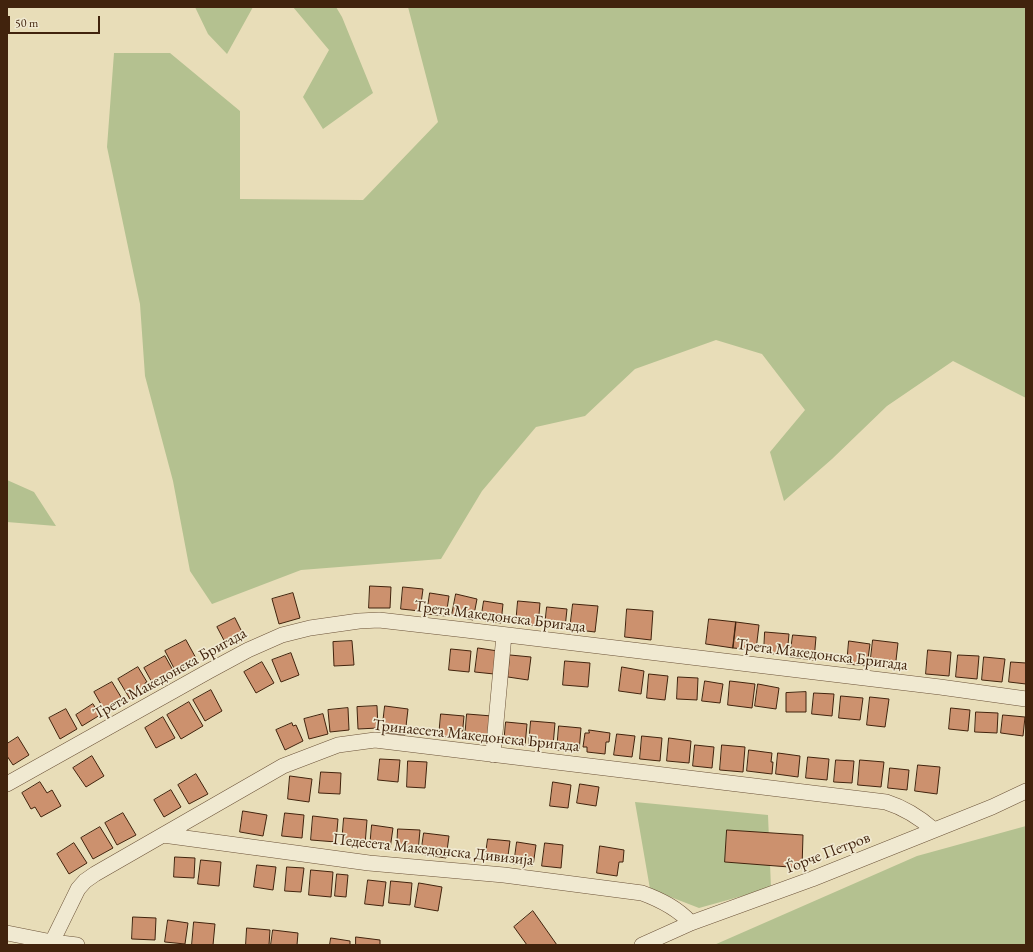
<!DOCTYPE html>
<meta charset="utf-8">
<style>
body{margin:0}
#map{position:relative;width:1033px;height:952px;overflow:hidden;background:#e8ddb8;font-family:"EB Garamond",serif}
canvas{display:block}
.frame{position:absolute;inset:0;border:8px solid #41230d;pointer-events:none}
.scale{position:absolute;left:8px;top:16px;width:92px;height:18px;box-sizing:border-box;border:2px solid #41230d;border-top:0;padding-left:5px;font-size:12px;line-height:14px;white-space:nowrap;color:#41230d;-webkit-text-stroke:3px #f0e9d1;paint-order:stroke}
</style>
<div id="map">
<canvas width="1033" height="952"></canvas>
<div class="frame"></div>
<div class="scale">50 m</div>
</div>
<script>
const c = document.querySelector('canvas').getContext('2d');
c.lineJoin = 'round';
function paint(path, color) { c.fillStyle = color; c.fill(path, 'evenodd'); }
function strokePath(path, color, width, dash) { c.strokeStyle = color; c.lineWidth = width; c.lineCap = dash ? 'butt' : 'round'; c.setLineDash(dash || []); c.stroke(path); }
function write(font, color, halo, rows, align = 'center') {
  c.font = font + ' "EB Garamond",serif'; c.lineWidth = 3.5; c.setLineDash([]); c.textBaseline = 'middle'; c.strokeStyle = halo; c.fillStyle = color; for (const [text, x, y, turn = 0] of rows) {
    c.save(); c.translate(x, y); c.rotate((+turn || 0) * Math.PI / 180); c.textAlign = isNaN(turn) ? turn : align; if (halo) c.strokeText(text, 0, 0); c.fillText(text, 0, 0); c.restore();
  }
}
paint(new Path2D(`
 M195,7H253L227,54L208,34Z
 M293,7H336L342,17L373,93L323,129L303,97L329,50Z
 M408,7H1026V398L953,361L887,406L832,459L784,501L770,452L805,410L762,354L716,340L635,369L585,416L536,427L482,491L441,559L301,570L212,604L190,571L173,481L145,376L140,304L107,147L114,53H170L240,111V199L363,200L438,122Z
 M7,480L34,492L56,526L7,522Z
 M635,802L768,815L771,888L699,908L650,889Z
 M1026,826V945H714L917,856Z`), '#b4c190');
const building = new Path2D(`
 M370,586L391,587L390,608H369Z
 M403,587L423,589L420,611L401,609Z
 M293,593L300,618L279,624L272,599Z
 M430,593L449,596L446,616L427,614Z
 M456,594L477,599L473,620L452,615Z
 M484,601L503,604L501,623L481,620Z
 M518,601L540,603L538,626L516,624Z
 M573,604L598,606L595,632L570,629Z
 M547,607L567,609L565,628L545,626Z
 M627,609L653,611L651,640L625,637Z
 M235,618L245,638L227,646L217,627Z
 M709,619L736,622L733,648L706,644Z
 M736,622L759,625L756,650L733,648Z
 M765,632L789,634L787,655L764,653Z
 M793,635L816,637L814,660L790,657Z
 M186,640L197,660L176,672L165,651Z
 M873,640L898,643L895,669L870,666Z
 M352,641L354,665L334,666L333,642Z
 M849,641L870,644L867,666L847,664Z
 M478,648L498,651L494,674L475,672Z
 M451,649L471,651L469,672L449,670Z
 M928,650L951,652L949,676L926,674Z
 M291,653L299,675L281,682L272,660Z
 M510,655L531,657L528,680L508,677Z
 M958,655L979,656L977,679L956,677Z
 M165,656L175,674L154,686L144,668Z
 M984,657L1005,659L1002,682L982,680Z
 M565,661L590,663L588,687L563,685Z
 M262,662L274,683L256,693L244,672Z
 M1011,662L1026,663V684L1009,682Z
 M138,667L147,682L145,683L148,688L130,699L118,679Z
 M622,667L644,671L641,694L619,691Z
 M649,674L668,676L665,700L647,698Z
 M678,677L698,678L697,700L677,699Z
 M705,681L723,684L720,703L702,701Z
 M730,681L755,684L752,708L728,705Z
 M112,682L124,702L106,713L94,692Z
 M758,684L779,688L776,709L755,706Z
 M211,690L222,711L205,721L193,700Z
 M806,692V712H786V693Z
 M814,693L834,694L832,716L812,714Z
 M841,696L863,698L860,720L839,718Z
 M870,697L889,699L885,727L867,725Z
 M189,702L203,726L181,739L167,715Z
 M93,704L100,715L82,726L76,715Z
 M377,706L378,728L358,729L357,707Z
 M385,706L408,709L405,735L382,732Z
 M348,708L349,730L330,732L328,710Z
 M951,708L970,710L968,731L949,729Z
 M66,709L77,729L60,739L49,718Z
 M976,712L998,713L997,733L975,732Z
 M323,714L328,734L309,739L304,719Z
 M441,714L464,716L462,738L439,736Z
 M467,714L492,716L490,740L465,738Z
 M1003,715L1025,717L1023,736L1001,733Z
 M163,717L175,738L156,748L145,728Z
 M531,721L555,723L553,746L529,744Z
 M506,722L527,724L525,746L504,743Z
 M292,723L293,726L296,725L303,741L285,750L276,730Z
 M559,726L581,728L579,752L557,750Z
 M589,730L610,733L609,742H606L605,754L587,752V747H583L585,733H589Z
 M617,734L635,736L632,757L614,755Z
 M642,736L662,738L660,761L640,759Z
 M18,737L29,755L13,765L7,756V744Z
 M669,738L691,741L689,763L667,761Z
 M695,745L714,747L712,768L693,766Z
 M722,745L745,747L743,772L720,770Z
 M749,750L772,753L771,762H773L772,774L747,771Z
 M778,753L800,756L798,777L776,774Z
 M92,756L104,776L86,787L73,768Z
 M808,757L829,759L827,780L806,778Z
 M380,759L400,760L398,782L378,780Z
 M836,760L854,761L852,783L834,782Z
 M860,760L884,762L881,787L858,785Z
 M408,761L427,762L425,788L407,787Z
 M918,765L940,767L937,794L915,791Z
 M890,768L909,770L907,790L888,788Z
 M321,772L341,773L340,794L319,793Z
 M196,774L208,794L189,804L178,785Z
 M290,776L312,779L309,802L288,799Z
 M40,782L47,793L52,790L61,806L41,817L35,807L31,809L22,793Z
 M553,782L571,785L568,808L550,806Z
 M580,784L599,787L596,806L577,803Z
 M171,790L181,807L164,817L154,800Z
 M243,811L267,815L263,836L240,832Z
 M123,813L136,835L117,845L105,823Z
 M285,813L304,815L302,838L282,836Z
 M313,816L338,819L336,842L311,840Z
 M344,818L367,820L365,845L342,843Z
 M372,825L393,828L390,849L370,847Z
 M100,827L113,848L93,859L81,838Z
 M398,829L420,830L418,852L397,850Z
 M727,830L803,835L802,868L725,862Z
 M424,833L449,836L446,858L421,854Z
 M488,839L510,841L507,863L485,860Z
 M517,842L536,845L533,866L514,864Z
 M74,843L87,863L69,874L57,854Z
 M545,843L563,845L561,868L542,866Z
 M600,846L624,850L623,862H619L617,876L597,873Z
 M175,857L195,858L194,878L174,877Z
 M201,860L221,862L219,886L198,884Z
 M257,865L276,867L273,890L254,887Z
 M287,867L304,868L301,892L285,891Z
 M311,870L333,872L331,897L309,895Z
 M337,874L348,875L346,897L335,896Z
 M368,880L386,882L383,906L365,904Z
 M391,881L412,883L410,905L389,903Z
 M419,883L442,887L438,911L415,907Z
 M533,911L557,945H527L514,927Z
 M133,917L156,918L155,940L132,939Z
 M168,920L188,923L185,944L165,942Z
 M194,922L215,924L213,945H192Z
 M247,928L270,930L269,945H246Z
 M273,930L298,933L297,945H271Z
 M356,937L380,940V945H356Z
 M331,938L350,941V945H330Z`);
paint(building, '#cc916e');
strokePath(building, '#41230d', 1);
const street = new Path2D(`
 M493,755L504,635
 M7,784L209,671L248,650L282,635L310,628L359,621L379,620L466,630L940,687L1026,699
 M163,835L369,863L504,875L642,893C661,900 677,908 691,923
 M7,933L52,942L77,945
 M52,942L78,889L85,881L95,874L283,766L338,745L375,740L886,802C905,808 919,817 934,830
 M642,945L691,923L812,879L992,807L1026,791`);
strokePath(street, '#6b5238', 16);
strokePath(street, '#f0e9d1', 15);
write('16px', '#41230d', '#f0e9d1', [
 ["Трета Македонска Бригада",500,617,7],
 ["Трета Македонска Бригада",822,655,7],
 ["Трета Македонска Бригада",170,674,-29],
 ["Тринаесета Македонска Бригада",476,736,6],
 ["Педесета Македонска Дивизија",433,850,6],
 ["Ѓорче Петров",828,853,-21]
]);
</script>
